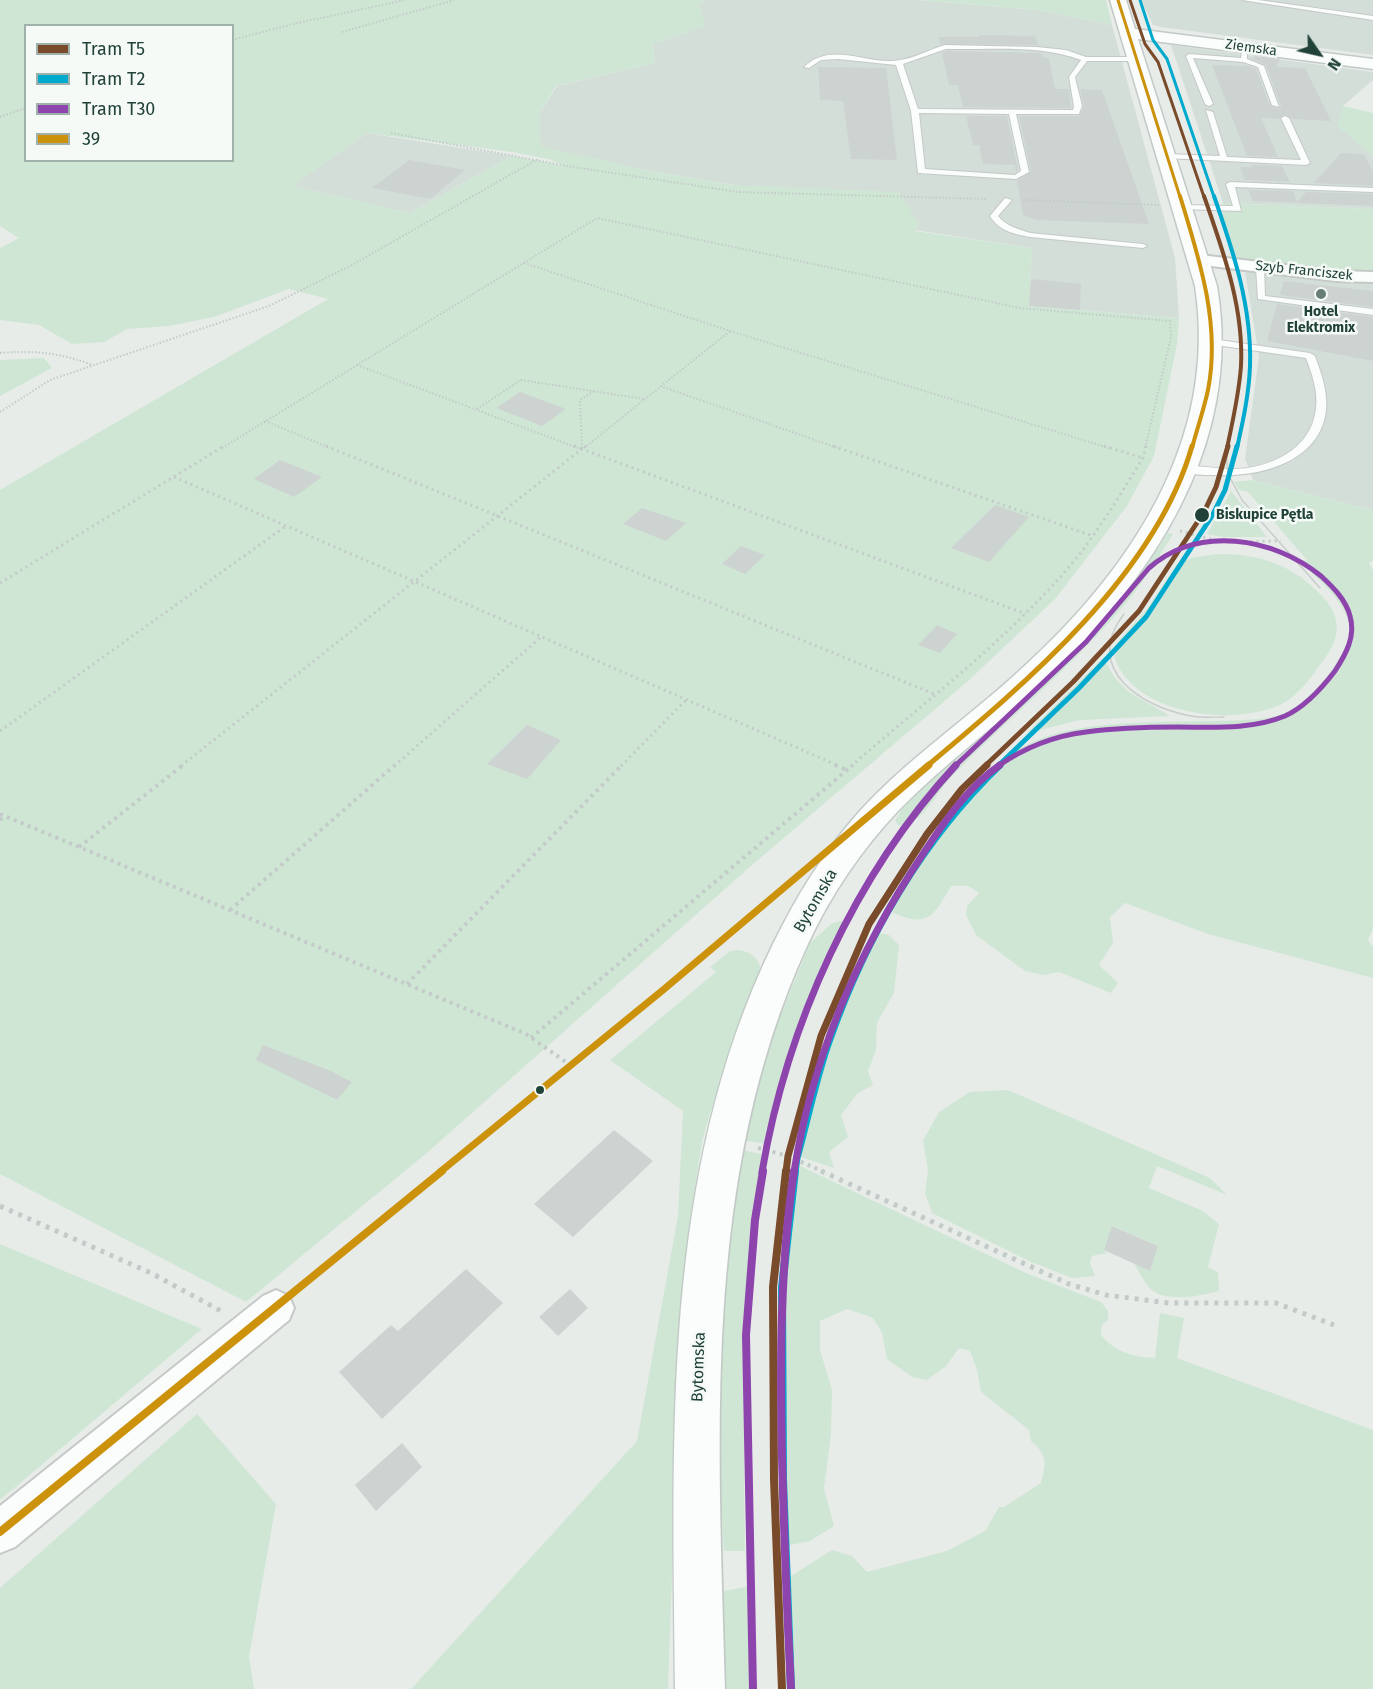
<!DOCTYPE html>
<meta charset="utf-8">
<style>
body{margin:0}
#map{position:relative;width:1373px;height:1689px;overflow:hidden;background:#e7ece9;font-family:"Fira Sans",sans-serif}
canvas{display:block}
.legend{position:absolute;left:24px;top:24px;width:210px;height:138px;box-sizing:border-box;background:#f5faf7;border:2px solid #a0b0ab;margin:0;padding:8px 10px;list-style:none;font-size:18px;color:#214238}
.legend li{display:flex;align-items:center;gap:12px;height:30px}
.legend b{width:30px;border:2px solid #a0b0ab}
.north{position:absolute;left:1289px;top:24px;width:60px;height:60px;-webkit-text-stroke:4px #f5faf7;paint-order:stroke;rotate:124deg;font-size:16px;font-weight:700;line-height:24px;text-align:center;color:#214238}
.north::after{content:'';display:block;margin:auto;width:21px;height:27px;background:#214238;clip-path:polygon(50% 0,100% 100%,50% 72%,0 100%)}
</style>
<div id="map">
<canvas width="1373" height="1689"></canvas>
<ul class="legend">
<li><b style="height:8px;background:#7a4b2a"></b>Tram T5</li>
<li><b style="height:8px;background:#00a9ce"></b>Tram T2</li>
<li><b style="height:8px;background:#8e44ad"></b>Tram T30</li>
<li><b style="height:8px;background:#cc920b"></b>39</li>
</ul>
<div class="north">N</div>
</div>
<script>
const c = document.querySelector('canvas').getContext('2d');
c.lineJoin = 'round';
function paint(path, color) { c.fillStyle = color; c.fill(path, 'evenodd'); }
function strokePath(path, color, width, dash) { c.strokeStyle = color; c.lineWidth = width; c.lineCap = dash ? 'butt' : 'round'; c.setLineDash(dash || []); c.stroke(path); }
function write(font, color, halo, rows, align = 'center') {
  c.font = font + ' "Fira Sans",sans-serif'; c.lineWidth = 5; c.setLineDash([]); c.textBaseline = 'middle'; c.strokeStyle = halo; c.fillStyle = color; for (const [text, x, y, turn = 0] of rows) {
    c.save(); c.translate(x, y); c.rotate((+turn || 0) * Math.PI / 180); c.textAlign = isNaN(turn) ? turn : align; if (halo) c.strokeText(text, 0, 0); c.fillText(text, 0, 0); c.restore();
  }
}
paint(new Path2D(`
 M708,0H916L1038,10L1112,25L1175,258L1179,318L1029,306L1032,248L914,230L734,185L640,169L540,147L539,114L557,86L655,63L653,44L704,26L699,3Z
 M1141,0H1373V55L1161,27L1153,25Z
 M1171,45L1373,72V80L1343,106L1338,125L1373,156V209L1223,203Z
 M367,133L512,156L410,213L292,186Z
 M1245,272L1373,284V510L1253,480L1245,459L1259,356Z`), '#d4ded9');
paint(new Path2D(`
 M0,0H708L699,3L705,26L653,44L655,63L556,86L539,114L541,146L640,169L734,185L899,192L919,224L915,231L1032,248L1029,306L1179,318L1177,344L1154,456L1127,506L1055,599L968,681L751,866L429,1151L246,1302L0,1174V490L328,299L289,289L214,317L169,326L127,329L104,342L72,344L39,325L0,320V248L19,238L0,226ZM26,26H232V160H26ZM367,133L512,152L548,159L566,166L512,156L410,213L293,186Z
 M916,0H1106L1112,25L1038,10Z
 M1343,106L1373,113V156L1337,126Z
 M1223,203L1373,209V273L1302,268L1233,257L1222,219Z
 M44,358L52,368L0,396V360Z
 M1253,480L1373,510V561L1369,562L1373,571V928L1368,940L1373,947V978L1208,934L1125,903L1110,917L1113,943L1099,965L1118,983L1111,993L1059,972L1043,975L1025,971L976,935L966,915L967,906L979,893L968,886H951C931,922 925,928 885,909C929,837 976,751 1066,731C1119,719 1189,723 1244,720C1259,719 1276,718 1289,711C1312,699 1355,650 1349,623C1343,599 1317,578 1300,562L1307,560L1248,492L1239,490L1234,482Z
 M1231,491L1267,537H1223L1207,534Z
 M1168,533L1173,534C1157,560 1141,586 1121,609C1069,669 1008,719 952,776C937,791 921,828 898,825L895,820L905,805C1000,719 1100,645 1168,533Z
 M1216,554C1259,553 1294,565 1323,597C1341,617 1341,636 1325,658C1312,676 1299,697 1277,706C1232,725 1149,715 1121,671C1116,663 1112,654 1115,645L1149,606L1177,564L1191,558Z
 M1103,658L1115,678L1129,692L1170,716L1080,720L1027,733Z
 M839,921H845L847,927C823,969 797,1024 784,1071C777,1095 773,1120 767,1144L741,1140L770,1041L810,943L831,924Z
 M872,932L889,935L899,945L894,993L877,1023L876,1050L868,1071L873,1085L858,1093L841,1115L848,1137L829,1152L834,1168L798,1156L842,999Z
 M739,950C752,952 759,958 761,971L710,1113L702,1142L693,1200L681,1320L668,1689H411L637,1441L678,1216L683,1111L610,1060L716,972L710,967L730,951Z
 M1008,1090L1210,1178L1227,1195L1157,1166L1149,1188L1203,1211L1219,1224L1208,1267L1218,1272L1219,1291C1200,1296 1170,1302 1153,1291C1146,1286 1139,1271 1134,1264L1150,1270L1158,1246L1113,1226L1104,1250L1107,1253L1092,1256L1090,1263L1095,1276L1072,1278L1031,1262L932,1213L925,1193L928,1170L923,1141L939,1112L970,1092Z
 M739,1149L765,1155C740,1286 744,1419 745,1551H724L716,1404L719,1261Z
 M798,1165L1026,1273L1101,1302L1108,1311V1320L1102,1324L1101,1335C1115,1352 1133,1357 1155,1358L1160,1313L1184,1318L1177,1358L1373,1430V1689H793L788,1578L832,1550L852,1556L867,1572L947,1551L985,1531L999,1507H1004L1041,1483C1046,1462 1048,1456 1031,1441L1029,1430L981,1392L977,1370L970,1351L959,1348L946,1366L927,1380L912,1377L887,1359L882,1333L873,1318L847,1309L820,1321V1350L832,1390L831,1434L824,1488L834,1526L810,1541L785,1546L780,1388L782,1287Z
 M0,1244L202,1329L0,1500Z
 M197,1414L276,1504L249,1657L254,1689H0V1588Z
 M750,1586L753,1689H717L714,1593Z`), '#cfe6d5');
paint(new Path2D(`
 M979,35L1035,36L1038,45L940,44L939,37H979Z
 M946,51L1041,53L1042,57L1049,58L1055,89H1069L1071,108L963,107L958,85H949L942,53Z
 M1255,56L1280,59L1276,67L1305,68L1331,121L1292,119L1286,114L1279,119L1261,118L1278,157L1247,156L1212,65L1248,66L1256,69L1270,106L1280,109L1281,106L1266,65L1253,59Z
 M818,67L886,68L897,160L851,159L843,101L820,100Z
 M1080,89L1102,90L1149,224L1036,220L1023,215L1017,181L1031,172L1019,116H1080L1084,105Z
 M966,116H1007L1018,170L1016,172L1015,165L983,164L979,145H973Z
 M1341,153L1364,154L1373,171V186L1314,183Z
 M409,160L465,170L430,199L372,188Z
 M1251,165L1282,166L1290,182L1245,180L1240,167H1252Z
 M1248,190L1293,191L1297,202L1306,192L1373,194V206L1253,201Z
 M1031,279L1081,284L1080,310L1029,306Z
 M1284,281L1373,291V307L1280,295Z
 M1277,304L1373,317V361L1267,341Z
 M520,392L566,409L542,426L496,408Z
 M280,460L322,477L294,497L254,479Z
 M995,505L1029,517L989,562L951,548Z
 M642,508L686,523L666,541L623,524Z
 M741,546L765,555L745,574L722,564Z
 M937,625L957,634L940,653L918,645Z
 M527,725L561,740L527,779L487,764Z
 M263,1045L331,1071L352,1082L337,1100L256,1060Z
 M614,1130L653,1161L573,1237L534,1204Z
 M1112,1226L1158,1246L1150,1271L1104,1250Z
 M466,1269L503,1303L382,1419L339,1372L391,1325L398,1331Z
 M570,1289L588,1308L558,1336L539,1317Z
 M402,1443L422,1467L376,1511L355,1485Z`), '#cdd3d1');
const lane = new Path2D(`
 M1242,0H1258L1373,16V20Z
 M945,45L1037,47L1066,50L1086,57H1136L1139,59L1136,61H1087L1075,77L1082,106L1079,114H1016L1029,172L1016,179L918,173L911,111L896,65L838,59L821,60L809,68L804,67C832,40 868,66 900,60C915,58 930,49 945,45ZM946,49C989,50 1039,44 1081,60L1069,77L1074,106L1073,110L918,109L903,64ZM919,113L1009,114L1021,171L1015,175L925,169Z
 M1242,51L1247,52V59L1264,66L1279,107L1272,105L1258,67L1243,62L1193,58L1213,104L1209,106L1205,104L1186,56L1189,54L1241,58Z
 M1206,110L1213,112L1227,157L1301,160L1281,118L1285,116L1289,118L1310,163L1306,165L1165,158V154H1168L1220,156Z
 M1230,182L1373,188V192L1235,187L1241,211L1183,209L1179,207L1183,205L1233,206L1226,184Z
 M1005,198L1012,200L998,216C1006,226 1018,229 1030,233L1143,244L1147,246L1143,248L1030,237C1014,234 999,231 990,216Z
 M1260,264L1264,267L1265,296L1373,309V315L1258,299L1256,267Z
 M1212,339L1310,353L1315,356C1321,373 1328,391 1326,410C1321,461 1261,477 1219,475C1207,475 1188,476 1179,469C1186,463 1217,469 1229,469C1266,470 1312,451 1316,408C1318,391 1312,374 1306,358L1209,344L1207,342Z`);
const street = new Path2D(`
 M1200,255L1337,271L1373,272V282L1337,281L1194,264L1191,260L1194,256Z
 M276,1290L289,1296L294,1308L289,1320L15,1547L0,1553V1506L263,1296Z`);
const secondary = new Path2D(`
 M1110,0H1126L1135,29L1373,59V69L1138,39L1217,286C1244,444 1151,582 1040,685C994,728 943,765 899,810C861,850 830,896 807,946C700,1180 719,1439 725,1689H675C673,1438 660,1176 773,944C796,897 824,851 859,812C907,759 967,719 1019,671C1129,572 1219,441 1195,286Z`);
strokePath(lane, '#c4c9c6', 2);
strokePath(street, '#c4c9c6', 4);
strokePath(secondary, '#c2cac6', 3);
strokePath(new Path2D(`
 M342,32L454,0
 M232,40L293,24L405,0
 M0,117L26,108
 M391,133L567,166L738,192L988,199
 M1025,200L1159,205
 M524,263L730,331L1109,448
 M0,353C33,350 62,353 92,365
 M357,365L578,448
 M660,386L838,448
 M477,409L521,380L644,399
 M0,412L50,380L269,306L352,265L538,159
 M265,421L330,448
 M222,448L597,218L1020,308L1170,321L1171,337L1145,448
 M582,448L580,400L594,391
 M584,448L730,331`), '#c2cbc8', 2, [1.5, 2]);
strokePath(new Path2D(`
 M326,446L934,694
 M574,446L582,449L586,446
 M833,446L1093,536
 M1104,446L1143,458
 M174,477L839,766
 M1180,531L1222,542L1281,541
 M0,583L224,446
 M0,731L286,526
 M181,766L582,449L1026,614
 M394,766L541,637
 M621,766L686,700
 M851,766C926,701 1010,638 1074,561C1100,529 1121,493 1143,458L1146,446`), '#c2cbc8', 3, [2, 4]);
strokePath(new Path2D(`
 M835,765L847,770
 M0,814L526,1034L570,1065
 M0,820L5,816
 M79,847L183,765
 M230,910L395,765
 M407,984L622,765
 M531,1038L853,765
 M758,1148L788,1156L824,1172`), '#c2cbc8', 4, [3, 4.5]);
strokePath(new Path2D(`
 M821,1171L1069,1284L1106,1295L1169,1303H1276L1334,1325
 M0,1206L151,1273L221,1311`), '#c2cbc8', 5, [4, 6]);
paint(lane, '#fbfcfc');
paint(street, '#fbfcfc');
paint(secondary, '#fbfcfc');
strokePath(new Path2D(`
 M1226,452L1228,474L1242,500L1320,588
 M1124,614C1082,669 1141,707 1191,716C1202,718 1213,717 1224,717`), '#c8cdca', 1.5);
strokePath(new Path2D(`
 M1118,0L1180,197`), '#cc920b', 3);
strokePath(new Path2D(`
 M1180,196C1199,258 1221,324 1208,390C1204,409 1197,429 1192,448`), '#cc920b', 4);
strokePath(new Path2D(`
 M927,766C1025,684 1156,574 1192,446`), '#cc920b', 5);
strokePath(new Path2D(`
 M440,1172L663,990L929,765`), '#cc920b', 7);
strokePath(new Path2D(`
 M0,1532L442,1171`), '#cc920b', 8);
strokePath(new Path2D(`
 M1130,0L1145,44L1158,62L1204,197`), '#7a4b2a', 3);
strokePath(new Path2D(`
 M1204,196C1223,251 1244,307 1241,366C1239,394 1233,420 1227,448`), '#7a4b2a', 4);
strokePath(new Path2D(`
 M985,766L1073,682L1139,611L1204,512L1216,487L1228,446`), '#7a4b2a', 5);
strokePath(new Path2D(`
 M786,1172L788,1156L821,1036L869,924L927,834L962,789L987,765`), '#7a4b2a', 7);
strokePath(new Path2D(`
 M782,1689L774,1479L773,1287L786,1171`), '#7a4b2a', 8);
strokePath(new Path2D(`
 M1140,0L1153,40L1167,59L1214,197`), '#00a9ce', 3);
strokePath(new Path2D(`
 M1214,196C1233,251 1252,306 1250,366C1249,394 1243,421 1237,448`), '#00a9ce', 4);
strokePath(new Path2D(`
 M998,766L1079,688L1146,617L1212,516L1225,490L1237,446`), '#00a9ce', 5);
strokePath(new Path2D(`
 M795,1172L797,1158C808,1119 816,1077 830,1039C866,937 922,840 1000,765`), '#00a9ce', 7);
strokePath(new Path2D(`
 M791,1689L783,1479L782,1287L795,1171`), '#00a9ce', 8);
strokePath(new Path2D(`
 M955,766L1086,642L1149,568C1198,525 1273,537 1321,576C1333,587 1346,600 1350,616C1356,636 1346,654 1335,671C1322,688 1305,707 1285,716C1251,730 1212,727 1177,727C1146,727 1116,728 1086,732C1053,736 1024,748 998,766`), '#8e44ad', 5);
strokePath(new Path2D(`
 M762,1172C787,1025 854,875 956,765
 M794,1172C812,1058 859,950 923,854C944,822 968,787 1000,765`), '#8e44ad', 7);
strokePath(new Path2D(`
 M753,1689L746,1335L755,1220L763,1171
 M791,1689C787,1612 784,1534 782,1457C780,1361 780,1266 794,1171`), '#8e44ad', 8);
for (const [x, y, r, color] of [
 [1321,294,6,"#667e76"],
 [1202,515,8,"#214238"],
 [540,1090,5,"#214238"]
]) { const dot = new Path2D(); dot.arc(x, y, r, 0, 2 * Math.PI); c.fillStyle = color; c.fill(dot); strokePath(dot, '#f5faf7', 2); }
write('14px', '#214238', '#f5faf7', [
 ["Ziemska",1251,48,8],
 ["Szyb Franciszek",1304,271,6]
]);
write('bold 14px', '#214238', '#f5faf7', [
 ["Hotel",1321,312],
 ["Elektromix",1321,328]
]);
write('bold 14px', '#214238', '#f5faf7', [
 ["Biskupice Pętla",1216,515]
], 'left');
write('16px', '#214238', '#f5faf7', [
 ["Bytomska",816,901,-60],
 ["Bytomska",699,1367,-88]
]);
</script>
